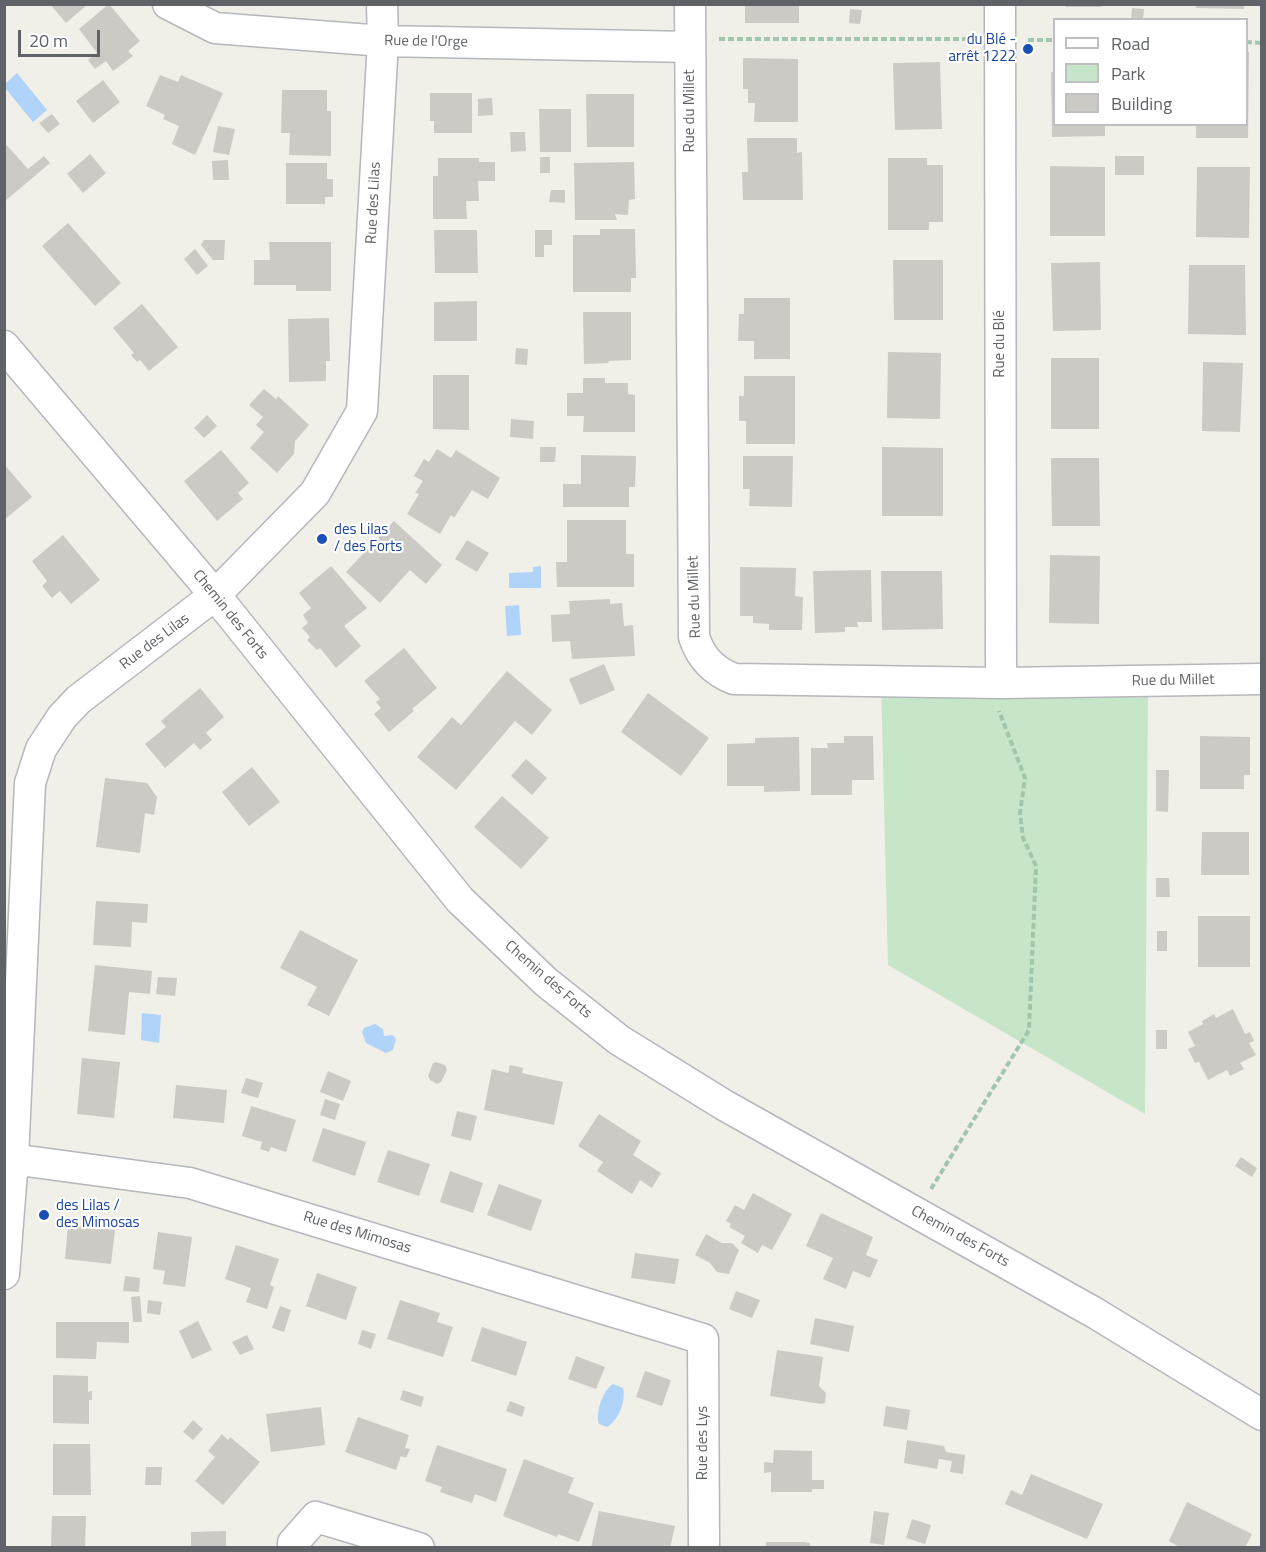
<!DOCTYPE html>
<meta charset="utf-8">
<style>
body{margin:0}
#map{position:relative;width:1266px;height:1552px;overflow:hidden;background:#f0efe8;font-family:"Titillium Web",sans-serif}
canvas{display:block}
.frame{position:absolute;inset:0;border:6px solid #5f6267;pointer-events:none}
.legend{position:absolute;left:1053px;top:18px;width:195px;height:108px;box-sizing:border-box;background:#fff;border:2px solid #bfc0c2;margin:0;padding:8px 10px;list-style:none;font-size:18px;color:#5f6267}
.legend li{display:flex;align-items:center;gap:12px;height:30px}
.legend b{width:30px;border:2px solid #bfc0c2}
.scale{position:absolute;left:18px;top:30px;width:82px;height:27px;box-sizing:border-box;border:3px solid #5f6267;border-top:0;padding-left:8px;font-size:18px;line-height:21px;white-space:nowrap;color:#5f6267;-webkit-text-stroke:4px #fff;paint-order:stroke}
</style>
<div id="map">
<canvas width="1266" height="1552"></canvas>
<div class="frame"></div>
<ul class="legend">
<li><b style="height:8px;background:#fff"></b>Road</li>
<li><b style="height:16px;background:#c7e5c9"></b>Park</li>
<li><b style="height:16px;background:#cccac4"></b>Building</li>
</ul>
<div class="scale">20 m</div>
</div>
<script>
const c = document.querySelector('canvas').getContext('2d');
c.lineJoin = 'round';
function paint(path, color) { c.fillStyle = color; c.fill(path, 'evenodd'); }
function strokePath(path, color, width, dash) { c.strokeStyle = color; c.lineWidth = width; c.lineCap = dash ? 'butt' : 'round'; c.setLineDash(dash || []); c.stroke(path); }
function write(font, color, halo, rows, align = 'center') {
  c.font = font + ' "Titillium Web",sans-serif'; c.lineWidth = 4.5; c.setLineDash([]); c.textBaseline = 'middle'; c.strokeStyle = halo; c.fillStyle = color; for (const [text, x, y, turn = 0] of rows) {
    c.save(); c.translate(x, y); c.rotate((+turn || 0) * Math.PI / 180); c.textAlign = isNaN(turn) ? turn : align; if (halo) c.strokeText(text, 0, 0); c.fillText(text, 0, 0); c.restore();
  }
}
paint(new Path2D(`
 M881,681H1148L1145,1114L888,965Z`), '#c7e5c9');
paint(new Path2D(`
 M17,73L47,110L33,122L5,88V84Z
 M541,566V588H509V573L533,572V567Z
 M519,605L521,635L507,636L505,606Z
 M142,1013L161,1015L159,1043L141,1040Z
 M375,1024L383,1029L384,1036L393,1035L396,1039L393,1050L386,1053L366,1043L362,1032L364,1028Z
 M613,1384L623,1388C626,1401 619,1420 607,1427L599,1424C595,1413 603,1390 613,1384Z`), '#b0d4f9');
paint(new Path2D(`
 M50,4H88L66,23Z
 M109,4L140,41L128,51L133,56L113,71L106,61L95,69L88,60L97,53L79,29Z
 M745,4H799V23H745Z
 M1065,4H1101V7H1066Z
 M1196,4H1244V9L1196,8Z
 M1132,8L1144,9L1143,20H1131Z
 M850,9L862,10L860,24L849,23Z
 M1246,52H1249L1248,138H1196V124H1246Z
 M743,58L798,59V122H754L755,103H748V89H743Z
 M940,62L942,129L895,130L893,63Z
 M1051,72H1054V124H1105V136L1052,137Z
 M160,75L178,82L181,75L223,93L195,155L172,144L179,126L163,119L165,115L146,106Z
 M103,80L120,102L93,123L76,101Z
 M282,90H327V111H331V156L289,155L290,133H281Z
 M430,93H472V133H434V121H430Z
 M586,94H634V147H587Z
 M492,98L493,115L478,116V99Z
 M539,109H571V152H540Z
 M52,114L60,124L48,133L39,123Z
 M218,126L235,129L229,155L213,152Z
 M510,132H525L526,151L511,152Z
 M747,138H797V153L802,152L803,200H743L742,172H748Z
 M4,142L28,169L44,156L50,163L4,202Z
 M90,154L106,173L83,193L67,174Z
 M1115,156H1144V175H1115Z
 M540,157H550V173H540Z
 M438,158H479V162H495V181H478L479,201H466L467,219H433V176H438Z
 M888,158H927V165H943V222H929V230H888Z
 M228,160L229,180H213L212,161Z
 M634,162L635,199L629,200L628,215L615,214L617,220H575L574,163Z
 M286,163H327V179H333V197H325V204H286Z
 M1050,166L1105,167V236H1050Z
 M1197,167H1250L1249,238L1196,237Z
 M551,190H565V203L549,202Z
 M68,223L121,283L95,306L42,246Z
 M600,229H635L636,278H631V292H573V235H600Z
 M434,230H477L478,273H435Z
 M535,230H552V245H544V257H535Z
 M204,240H225L224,260H213L201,245Z
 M269,242H331V291H296V285H254V260H270Z
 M195,249L208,266L197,275L184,259Z
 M893,260H943V320H894Z
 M1100,262L1101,330L1053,331L1051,263Z
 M1189,265H1245L1246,335L1188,334Z
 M744,298H790V359H754V341H738L739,314H744Z
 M477,301V341H434V302Z
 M142,304L178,347L149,371L140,360L137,362L131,355L134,353L113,328Z
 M583,312H631V360L608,361L609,363L584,364Z
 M329,318L330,361H326V381L289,382L288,319Z
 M516,348L528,349L527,365L515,364Z
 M888,352L941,353L940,419L887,418Z
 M1051,358H1099V429H1051Z
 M1203,362L1243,363L1240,432L1202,431Z
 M433,375H469V430L433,429Z
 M744,376H795V444H746V421H739V396H744Z
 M583,378H605V383H628V394L635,395V432H583L584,416H567V393H583Z
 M264,389L276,399L278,396L309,425L295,441L294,454L277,473L250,448L264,432L256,425L263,417L249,405Z
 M207,415L217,426L204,438L194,428Z
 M511,419L534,421L533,439L510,437Z
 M540,447H556L555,462H540Z
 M882,447L943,448V516H882Z
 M437,449L451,458L456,450L500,478L488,499L472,490L454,518L451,515L440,534L407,514L419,494L415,493L423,481L414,476L424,459L429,462Z
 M221,450L249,483L238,493L243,499L217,521L184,481Z
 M581,455L636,456L635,487H629V507H563V484H581Z
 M743,456H793L792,507L749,506L750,489H743Z
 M1051,458H1099L1100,526H1052Z
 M4,464L32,497L4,520Z
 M567,520H626V554H634V587H557L556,562H567Z
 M394,521L442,565L426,584L410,570L380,603L346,572Z
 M63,535L100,580L71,604L60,591L52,598L42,586L47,581L32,561Z
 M467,540L489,553L477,572L455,559Z
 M1050,555L1100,556L1099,624L1049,623Z
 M331,566L367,608L344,626L361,646L336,668L320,648L317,650L307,640L310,637L302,628L308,623L303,615L311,608L299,593Z
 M740,567L796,568L795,596L803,597L802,630H769V624L753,623V616H740Z
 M871,570L872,622H857L858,627H845V632L815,633L813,571Z
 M881,571H942L943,629L882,630Z
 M610,599V604L622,603L624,626L633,625L635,656L572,659L570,641L552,642L551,615L570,614L569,601Z
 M404,648L437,688L412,709L414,711L389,732L374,714L381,708L376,702L380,699L364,681Z
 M604,664L615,690L580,705L569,679Z
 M507,671L552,710L532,735L515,721L456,790L417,757L452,717L461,725Z
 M200,688L224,717L206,733L212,740L200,750L194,743L165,768L145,744L166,727L161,721Z
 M648,693L709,738L681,776L621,732Z
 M844,736H873L874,780H852V795H811V748H828L827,743H844Z
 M1200,736L1250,737V775H1244V789H1200Z
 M799,737L800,791L764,792V786H727V744L755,743V738Z
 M526,759L547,778L532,795L511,776Z
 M252,767L280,802L249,826L222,792Z
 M1156,770H1169L1168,812L1156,811Z
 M105,778L147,783L157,797L154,815L145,813L140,853L96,847Z
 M502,796L549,838L521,869L474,827Z
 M1202,832H1249V875H1201Z
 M1156,878H1169L1170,897H1156Z
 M96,901L148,904L147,923L132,922L131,947L93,945Z
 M1198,916H1250V967H1198Z
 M300,930L358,960L329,1016L307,1005L317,987L280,968Z
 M1157,931H1167V951H1157Z
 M95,965L152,971L150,994L129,992L125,1035L88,1031Z
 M158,977L177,978L175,996L156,994Z
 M1233,1009L1245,1034L1250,1032L1254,1041L1249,1043L1256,1055L1240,1063L1244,1069L1230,1076L1227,1070L1208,1080L1199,1062L1195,1063L1188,1049L1195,1046L1188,1032L1203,1024L1202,1021L1214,1014L1216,1018Z
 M1156,1030H1167V1049H1156Z
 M82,1058L120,1062L114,1118L77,1114Z
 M436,1062L445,1065L447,1070L441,1082L437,1084L430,1080L428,1076L433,1063Z
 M510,1065L523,1068L522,1073L563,1082L554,1125L484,1110L492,1069L508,1073Z
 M328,1071L351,1081L343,1101L320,1092Z
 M246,1078L263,1083L258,1098L241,1093Z
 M176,1085L227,1090L224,1123L173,1118Z
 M325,1099L340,1104L335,1120L320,1115Z
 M251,1106L296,1120L286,1152L271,1147L269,1152L260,1149L262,1142L242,1136Z
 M457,1111L477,1116L471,1141L451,1136Z
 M599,1114L641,1141L633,1155L661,1173L652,1188L640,1180L632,1194L597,1171L603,1162L578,1146Z
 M323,1128L366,1142L355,1176L312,1161Z
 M388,1150L430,1164L419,1196L377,1182Z
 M1241,1157L1257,1168L1252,1177L1235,1166Z
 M450,1171L483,1183L473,1213L440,1202Z
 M499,1184L542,1200L531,1231L487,1215Z
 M753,1193L792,1214L772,1250L762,1245L758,1253L741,1243L745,1236L729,1227L731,1224L726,1221L735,1205L744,1210Z
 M821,1213L873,1237L866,1255L878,1260L870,1278L853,1271L846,1289L823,1279L833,1258L806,1246Z
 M91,1222L106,1223V1229L115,1230L111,1264L65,1259L68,1225L92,1227Z
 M158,1232L192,1237L185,1287L163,1284L165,1271L153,1269Z
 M706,1234L722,1243H732L739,1250L729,1274L717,1272L710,1263L695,1255Z
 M236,1245L279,1259L270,1285L274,1287L267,1309L246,1302L251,1288L225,1279Z
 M635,1253L679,1259L675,1284L631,1278Z
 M317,1273L357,1287L346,1320L306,1306Z
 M125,1276L140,1278L139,1292L123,1291Z
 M736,1291L760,1300L752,1318L729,1309Z
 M140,1296L142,1322H133L131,1297Z
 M148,1300L162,1302L160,1315L147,1313Z
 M400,1300L440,1313L437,1322L453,1327L443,1357L387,1339Z
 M280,1306L291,1310L284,1332L272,1328Z
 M815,1318L854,1326L849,1352L810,1344Z
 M198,1321L212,1350L192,1359L179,1331Z
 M56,1322H129V1343L97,1342L96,1359L56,1358Z
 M482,1327L527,1342L516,1376L471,1361Z
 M362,1330L376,1334L371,1349L358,1344Z
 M247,1335L254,1349L240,1355L232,1342Z
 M777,1350L823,1357L819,1386L826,1393L825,1403L821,1404L770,1396Z
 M576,1356L605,1367L596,1389L568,1379Z
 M645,1371L671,1380L662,1406L636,1397Z
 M53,1375L88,1376V1392L92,1391V1400H89V1424L53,1423Z
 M403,1390L424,1397L421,1407L400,1400Z
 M510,1401L525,1407L522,1417L506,1411Z
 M886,1406L910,1410L907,1430L883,1426Z
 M321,1407L325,1445L271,1452L266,1414Z
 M358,1417L409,1435L405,1448L410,1449L406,1458L401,1456L396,1470L345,1452Z
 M193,1420L203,1429L193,1440L183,1432Z
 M222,1434L228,1440L230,1437L260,1462L223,1505L195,1481L215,1457L208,1451Z
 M907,1440L944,1446L946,1452L965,1455L963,1474L950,1472L952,1461L939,1459L937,1469L904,1463Z
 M53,1444H90L91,1495H53Z
 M437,1445L507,1469L496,1502L475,1494L472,1503L440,1492L442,1487L425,1481Z
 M774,1450L812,1451V1480H824V1489H812V1492H771V1472L764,1473V1462L773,1463Z
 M524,1459L574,1478L568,1493L594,1503L579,1542L558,1534L557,1537L503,1516Z
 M146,1467H162L161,1485H145Z
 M1031,1474L1103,1504L1087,1539L1005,1504L1011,1490L1022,1495Z
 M1187,1502L1252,1534L1245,1548H1181L1169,1541Z
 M599,1511L675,1526L670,1548H591Z
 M874,1511L889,1513L884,1545L870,1543Z
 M52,1516H86L85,1548H51Z
 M912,1519L931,1525L925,1544L906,1538Z
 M226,1531V1548H191V1532Z
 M766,1542H804L810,1543V1548H766Z`), '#cccac4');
const minor = new Path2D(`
 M168,4L215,28L383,41L690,47
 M690,4L694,637C701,658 713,671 734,679L1001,683L1262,679
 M1000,4L1001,683
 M4,346L215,595L460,900L546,982L619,1040L724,1105L1095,1313L1262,1415
 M4,1158L190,1183L703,1339L704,1548
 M4,1274L13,1159L30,783L41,749L62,717L78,700L215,595L315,493L362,411L383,41L382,4
 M293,1548V1543L316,1517L419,1548`);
strokePath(minor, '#b5b7bb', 33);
strokePath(new Path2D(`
 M719,39H973
 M1028,40H1054
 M1246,42L1262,43
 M931,1189L1029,1030L1036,866L1023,838L1020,813L1025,778L999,711`), '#a0c6ae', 4, [6, 3]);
strokePath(minor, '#fff', 30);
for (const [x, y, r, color] of [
 [1028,49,6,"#1a4fb4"],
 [322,539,6,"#1a4fb4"],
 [44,1215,6,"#1a4fb4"]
]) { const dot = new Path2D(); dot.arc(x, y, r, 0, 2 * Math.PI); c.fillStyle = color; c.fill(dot); strokePath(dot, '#fff', 2); }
write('15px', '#164399', '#fff', [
 ["du Blé -",1016,40,"right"],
 ["arrêt 1222",1016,57,"right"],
 ["des Lilas",334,530],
 ["/ des Forts",334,547],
 ["des Lilas /",56,1206],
 ["des Mimosas",56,1223]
], 'left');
write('15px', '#5f6267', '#fff', [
 ["Rue de l'Orge",426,42,1],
 ["Rue du Millet",690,111,-90],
 ["Rue des Lilas",374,203,-87],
 ["Rue du Blé",1000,344,-90],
 ["Rue du Millet",695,597,-92],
 ["Chemin des Forts",230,615,51],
 ["Rue des Lilas",155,642,-37],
 ["Rue du Millet",1173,681,-1],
 ["Chemin des Forts",548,980,41],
 ["Rue des Mimosas",357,1233,17],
 ["Chemin des Forts",960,1237,29],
 ["Rue des Lys",703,1443,-90]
]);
</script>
